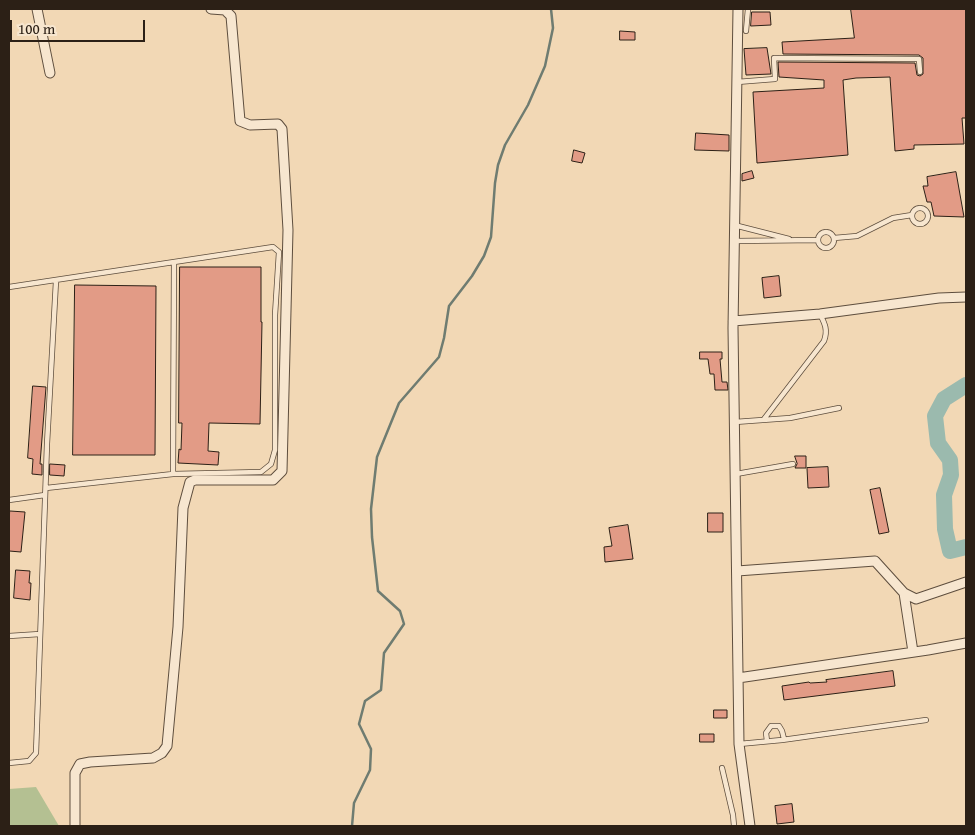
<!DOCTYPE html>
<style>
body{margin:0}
#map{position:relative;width:975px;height:835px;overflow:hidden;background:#f2d8b5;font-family:"Gentium Book Plus",serif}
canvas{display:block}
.frame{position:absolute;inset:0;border:10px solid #2c2016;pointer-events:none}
.scale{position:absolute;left:10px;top:20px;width:135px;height:22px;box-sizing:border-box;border:2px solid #2c2016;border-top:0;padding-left:6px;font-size:15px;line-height:18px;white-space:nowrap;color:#2c2016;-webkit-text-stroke:4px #f7e6cf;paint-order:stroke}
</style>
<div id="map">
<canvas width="975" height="835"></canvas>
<div class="frame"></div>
<div class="scale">100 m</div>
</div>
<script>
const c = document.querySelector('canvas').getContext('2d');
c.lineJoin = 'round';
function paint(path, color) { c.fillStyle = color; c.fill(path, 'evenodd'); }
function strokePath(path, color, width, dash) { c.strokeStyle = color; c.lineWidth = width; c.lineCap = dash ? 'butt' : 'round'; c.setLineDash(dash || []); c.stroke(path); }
paint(new Path2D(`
 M36,787L59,826H9V789Z`), '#b4c092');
strokePath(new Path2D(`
 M352,826L354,803L370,770L371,749L359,724L365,701L381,690L384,653L404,624L400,611L378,591L372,537L371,509L377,457L399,403L439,357L444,338L449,306L472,276L484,256L491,237L495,183L498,165L505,145L528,105L545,66L553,28L551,9`), '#6f7c71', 2.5);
strokePath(new Path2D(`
 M966,385L944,399L935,416L938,443L950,460L951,475L944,495L945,529L950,551L966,547`), '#9bbaae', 16);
const building = new Path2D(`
 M851,9H966V118H962L964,144L914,145V149L895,151L890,77L856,78L843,80L848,155L757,163L753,92L824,88V80L779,77L778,62L915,63L917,75L920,76L923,74V58L919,55L783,54L782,42L854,38Z
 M752,12H770L771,25L751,26Z
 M620,31L635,32V40H620Z
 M767,48L771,74L746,75L744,49Z
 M696,133L729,135V151L695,150Z
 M574,150L585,153L582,163L572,161Z
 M752,171L754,178L742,181V174Z
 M956,172L964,217L934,216L931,202H927L923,186H928L927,177Z
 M180,267H261V322H262L260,424L209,423L208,451L219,452L218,465L178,463L179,449L181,450L182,423H179Z
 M779,276L781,296L764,298L762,278Z
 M75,285L156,286L155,455H73Z
 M700,352H722V359H720L722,382H727L728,390H715L714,374H710L708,359H700Z
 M33,386L46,387L40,464H42V475L32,474L33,459L28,458Z
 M795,456H806V468H795L797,464Z
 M50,464L65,465L64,476L50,475Z
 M828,467L829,487L808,488L807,468Z
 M880,488L889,532L879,534L870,490Z
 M10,511L25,512L21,552L9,551Z
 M708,513H723V532H708Z
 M628,525L633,559L605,562L604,547L612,546L609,528Z
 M16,570L30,571L29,583H31L30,600L14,598Z
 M893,671L895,686L784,700L782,686L809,682L810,683L827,682L826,680Z
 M714,710H727V718H714Z
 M700,734H714V742H700Z
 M792,804L794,822L777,824L775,806Z`);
paint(building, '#e29b86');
strokePath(building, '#2c2016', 1);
const service = new Path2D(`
 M746,31L748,9
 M737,82L775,79L774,58L919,59L920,72
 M912 216a8 8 0 1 1 16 0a8 8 0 1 1-16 0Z
 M734,225L789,239
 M818 240a8 8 0 1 1 16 0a8 8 0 1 1-16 0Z
 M834,238L857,236L893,218L912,215
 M735,241L818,240
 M9,287L273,247L279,252L275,315V450L271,464L261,472L173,474L46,488
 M764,419L824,341C828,330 825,324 820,314
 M735,422L790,418L839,408
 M173,474L174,262
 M736,474L793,464
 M9,500L45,495
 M9,636L40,634
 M767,741L766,733L771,726H779L782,731L784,739
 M739,744L782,740L926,720
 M9,763L29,761L36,753L47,444L56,281
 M722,768L733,815L734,826`);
const minor = new Path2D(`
 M37,9L50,73
 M738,9L733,328L739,744L750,826
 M733,321L820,314L939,298L966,297
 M737,571L875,561L904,593L916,599L966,582
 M904,593L913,652
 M738,678L928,650L966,643
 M75,826V773L80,764L90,762L153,758L162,753L167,746L178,627L183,508L190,482L195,480H273L282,471L288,230L282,129L278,124L250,125L240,121L231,16L225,10L211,9`);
strokePath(service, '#5e4e3e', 6);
strokePath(minor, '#5e4e3e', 11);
strokePath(service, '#f7e6cf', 4.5);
strokePath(minor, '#f7e6cf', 9);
</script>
